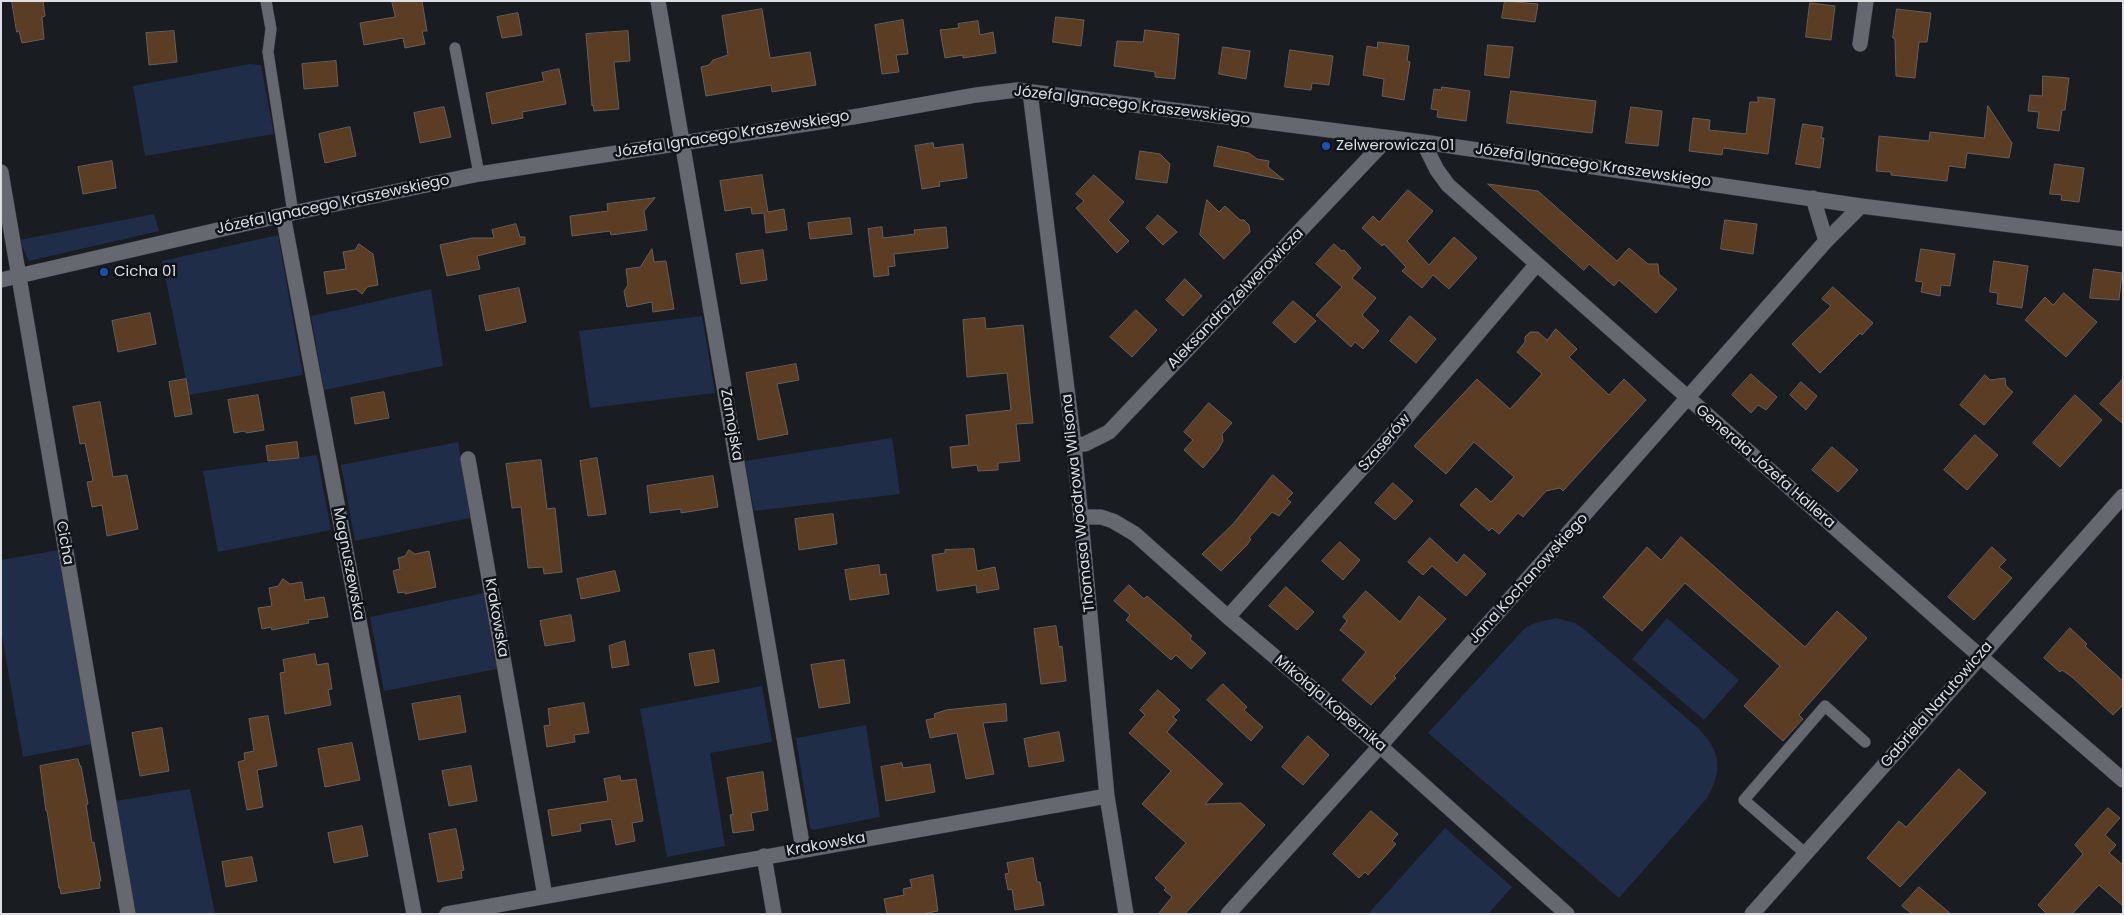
<!DOCTYPE html>
<meta charset="utf-8">
<style>
body{margin:0}
#map{position:relative;width:2124px;height:915px;overflow:hidden;background:#191c21;font-family:Poppins,sans-serif}
canvas{display:block}
.frame{position:absolute;inset:0;border:2px solid #dddfe3;pointer-events:none}
</style>
<div id="map">
<canvas width="2124" height="915"></canvas>
<div class="frame"></div>
</div>
<script>
const c = document.querySelector('canvas').getContext('2d');
c.lineJoin = 'round';
function paint(path, color) { c.fillStyle = color; c.fill(path, 'evenodd'); }
function strokePath(path, color, width, dash) { c.strokeStyle = color; c.lineWidth = width; c.lineCap = dash ? 'butt' : 'round'; c.setLineDash(dash || []); c.stroke(path); }
function write(font, color, halo, rows, align = 'center') {
  c.font = font + ' Poppins,sans-serif'; c.lineWidth = 5; c.setLineDash([]); c.textBaseline = 'middle'; c.strokeStyle = halo; c.fillStyle = color; for (const [text, x, y, turn = 0] of rows) {
    c.save(); c.translate(x, y); c.rotate((+turn || 0) * Math.PI / 180); c.textAlign = isNaN(turn) ? turn : align; if (halo) c.strokeText(text, 0, 0); c.fillText(text, 0, 0); c.restore();
  }
}
paint(new Path2D(`
 M250,64L261,65L274,134L145,156L133,86Z
 M154,214L159,231L29,261L19,240Z
 M278,235L303,375L189,395L162,261Z
 M431,289L443,366L324,390L311,316Z
 M702,316L715,393L590,408L579,331Z
 M892,438L900,494L754,511L745,461Z
 M458,442L470,518L355,541L341,465Z
 M317,455L331,530L218,552L203,471Z
 M59,550L92,744L23,757L1,630V560Z
 M484,593L497,669L384,691L370,617Z
 M1556,618L1575,623L1585,630L1698,728C1721,751 1723,770 1707,798L1619,898L1428,733L1525,628L1535,623Z
 M1667,618L1739,680L1704,720L1632,659Z
 M762,686L772,742L710,753L725,846L667,857L640,709Z
 M866,725L880,817L813,830L810,828L796,738Z
 M190,789L215,914H134L115,801Z
 M1445,828L1512,887L1488,914H1368Z`), '#1f2d49');
const building = new Path2D(`
 M12,1H43L45,16L42,17L44,39L22,43L19,31L17,32Z
 M392,1H422L427,31H422L425,44L405,48L403,38L364,45L360,23L395,17Z
 M1505,1L1538,4L1535,22L1502,18Z
 M1810,3L1835,6L1831,40L1806,37Z
 M762,9L770,58L810,52L816,85L772,92L771,85L706,96L701,67L709,65L713,60L728,55L722,16Z
 M1897,9L1931,13L1927,42H1919L1915,78L1896,76L1895,39L1893,38Z
 M518,13L522,35L502,38L497,17Z
 M1056,17L1084,20L1081,46L1053,42Z
 M903,20L908,54L896,55L899,72L882,74L875,25Z
 M978,21L980,35L993,32L996,53L963,58V55L945,58L940,30L959,28L958,24Z
 M1145,30L1179,34L1175,79L1155,77V72L1114,66L1117,41L1143,42Z
 M174,31L177,62L149,65L146,33Z
 M628,31L630,61L614,62L619,109L594,111L593,105L592,106L586,34Z
 M1378,42L1409,46L1407,61L1410,62L1404,100L1382,96L1384,79L1363,75L1367,46L1377,48Z
 M1488,45L1513,47L1509,78L1485,75Z
 M1223,47L1250,51L1246,79L1219,74Z
 M1290,50L1333,56L1329,85L1312,83L1311,90L1285,87Z
 M336,61L338,86L304,89L302,64Z
 M559,69L566,104L522,112L523,118L492,124L486,93L544,81L542,73Z
 M2043,76L2069,78L2065,110H2062L2059,131L2037,128L2039,112L2028,111L2030,95L2042,96Z
 M1442,87L1470,91L1466,121L1437,117L1438,110L1431,109L1434,89L1441,90Z
 M1511,91L1596,101L1592,133L1507,123Z
 M1758,97L1775,99L1768,154L1723,148L1722,155L1689,151L1693,118L1710,120L1709,130L1746,134L1750,102H1758Z
 M1988,106L2012,143L2009,158L1967,153L1965,168L1949,166L1947,181L1891,175V172L1876,171L1879,136L1929,141L1930,132L1984,138Z
 M444,107L451,137L420,143L414,113Z
 M1631,107L1662,111L1658,146L1626,143Z
 M1803,124L1823,127L1821,138H1824L1820,168L1796,164Z
 M350,127L356,156L325,163L319,134Z
 M933,143L934,148L963,144L967,178L939,182L940,186L922,189L915,146Z
 M1218,146L1249,153L1257,159L1269,161L1268,167L1284,180L1214,166Z
 M1140,151L1160,154L1170,164L1167,183L1136,179Z
 M112,161L116,188L83,194L78,167Z
 M2055,164L2084,168L2079,202L2061,200L2062,195L2050,194Z
 M762,175L768,212L784,209L787,230L766,233L764,213L752,214L751,207L725,211L720,181Z
 M1094,175L1124,202L1108,220L1129,241L1117,253L1076,208L1084,201L1076,194Z
 M1488,184L1538,191L1617,261L1629,248L1648,264H1658L1659,274L1677,289L1656,313L1619,280L1614,286L1589,264L1584,270Z
 M1408,190L1433,211L1407,241L1429,265L1454,237L1477,258L1449,289L1433,275L1422,288L1402,271L1406,267L1384,244L1382,246L1362,228L1373,216L1379,222Z
 M655,198L644,211L647,230L611,235L610,231L572,236L570,216L608,211L607,204Z
 M1207,200L1219,212L1225,206L1240,220H1244L1249,225L1250,232L1224,259L1200,235Z
 M1158,215L1177,232L1163,245L1146,228Z
 M850,218L852,234L810,239L808,223Z
 M1725,220L1757,224L1753,254L1721,249Z
 M516,224L520,237H525V244L477,256L480,269L447,276L440,245L472,238H494L492,230Z
 M882,227L883,238L915,234L914,230L946,227L948,248L894,254L895,266L888,267L889,275L874,277L868,229Z
 M359,244L373,254L378,285L367,287L362,294L356,289L327,294L324,272L346,269L343,252L355,250Z
 M1334,244L1342,251L1344,250L1361,268L1352,278L1376,298L1362,315L1379,331L1363,349L1355,342L1351,347L1316,315L1342,287L1316,264Z
 M652,249L654,262L666,261L674,309L653,312L652,302L627,307L624,291L628,285L626,269L640,267Z
 M1921,249L1955,254L1950,286L1941,285L1940,296L1921,292L1923,282L1916,281Z
 M763,250L767,280L741,284L736,254Z
 M1994,261L2028,266L2022,308L1997,304L1998,293L1990,292Z
 M2094,269L2122,273L2119,300L2090,298Z
 M1185,279L1202,296L1183,316L1166,300Z
 M1833,287L1873,323L1862,335L1860,333L1820,373L1792,344L1831,306L1822,299Z
 M519,288L526,322L486,331L479,296Z
 M2064,293L2097,322L2066,357L2025,320L2045,297L2053,305Z
 M1293,301L1316,321L1295,343L1273,323Z
 M1136,310L1157,330L1132,357L1110,337Z
 M150,313L156,344L118,352L112,321Z
 M1410,316L1436,339L1416,363L1390,341Z
 M985,318L986,329L1023,325L1033,423L1016,424L1020,461L998,463V470L978,471L977,465L952,468L950,447L969,445L966,415L1011,410L1007,373L967,377L963,320Z
 M1556,329L1577,349L1569,357L1609,395L1624,379L1646,400L1563,491L1560,488L1546,491L1523,517L1518,513L1499,534L1492,528L1489,531L1460,505L1476,488L1491,502L1514,477L1474,442L1446,474L1414,446L1477,379L1510,409L1542,374L1517,352L1525,342V337L1530,332H1538L1547,340Z
 M796,364L799,380L777,384L788,434L758,440L746,373Z
 M1751,374L1777,397L1766,410L1758,405L1751,413L1732,395Z
 M1985,375L1990,380L2005,378L2006,386L2013,392L1984,425L1960,405Z
 M186,379L192,414L175,417L169,382Z
 M2123,379V424L2100,404Z
 M1801,382L1817,396L1806,410L1790,395Z
 M384,392L389,418L355,424L351,398Z
 M258,395L264,430L247,433L244,431L234,433L228,400Z
 M2075,395L2102,420L2060,467L2033,443Z
 M100,402L113,477L127,475L138,529L107,536L102,505L92,507L87,482L93,481L85,443L80,444L73,407Z
 M1209,403L1232,423L1222,434L1223,441L1218,450L1203,468L1184,450L1193,440L1184,432Z
 M1975,435L1998,455L1967,490L1944,470Z
 M297,442L299,458L268,461L266,446Z
 M1832,447L1858,470L1838,492L1812,470Z
 M597,458L606,514L588,516L580,461Z
 M541,460L547,509L555,508L562,572L544,574L543,567L528,568L521,507L512,508L506,464Z
 M1273,475L1293,493L1287,499L1291,502L1279,516L1272,512L1249,538L1251,539L1247,545L1221,571L1202,554L1233,524Z
 M713,476L718,507L681,513V509L650,513L647,486Z
 M1393,483L1413,501L1395,520L1375,503Z
 M833,514L837,544L799,550L795,519Z
 M1681,537L1805,647L1837,611L1867,638L1799,715L1803,719L1783,741L1744,706L1780,666L1685,583L1642,631L1603,597L1647,547L1661,560Z
 M1430,538L1457,563L1464,554L1486,574L1466,596L1432,566L1423,575L1408,562Z
 M1340,542L1360,560L1343,580L1322,561Z
 M1992,547L2006,560L1999,567L2012,578L1974,620L1948,597Z
 M974,549L977,571L995,567L999,589L977,593L976,585L937,591L932,555L945,553V550Z
 M409,550L415,554L429,551L436,587L405,594V592L398,593L393,571L400,569L398,558L405,556Z
 M879,565L880,575L886,574L889,594L850,600L845,570Z
 M615,571L620,591L581,599L577,579Z
 M283,579L290,584L302,582L305,600L324,597L328,617L308,620L309,623L272,630L271,627L262,629L258,608L272,606L269,588L278,586Z
 M1129,585L1144,599L1147,596L1178,623L1192,636L1190,639L1206,653L1191,669L1176,655L1171,660L1126,620L1130,615L1114,601Z
 M1286,587L1314,612L1297,630L1269,606Z
 M1366,591L1400,622L1419,596L1446,619L1394,676L1396,678L1371,705L1342,680L1366,652L1340,630L1347,621L1343,617Z
 M571,615L575,641L545,646L540,621Z
 M1056,626L1059,647L1062,646L1066,681L1041,684L1034,629Z
 M2070,628L2087,644L2085,646L2123,681V705L2113,715L2072,677L2062,670L2060,672L2044,658Z
 M625,641L629,665L612,668L609,646Z
 M714,650L719,682L695,686L689,654Z
 M315,654L317,665L328,663L332,689L328,690L331,705L285,714L280,673L285,672L283,660Z
 M844,660L850,703L819,708L811,665Z
 M1223,684L1247,707L1244,710L1263,727L1251,741L1207,700Z
 M1158,690L1180,710L1173,717L1177,720L1167,732L1223,784L1205,804L1241,803L1265,825L1185,914H1158L1172,897L1164,890L1166,888L1155,878L1186,843L1142,804L1171,771L1129,733L1145,715L1140,710Z
 M460,696L466,732L419,740L412,704Z
 M584,703L589,733L574,735L575,742L547,747L544,726L550,725L548,709Z
 M1006,704L1007,721L983,723L994,774L966,779L957,733L930,738L926,720L935,718L934,714L946,710Z
 M268,716L277,766L257,770L263,807L247,810L238,762L245,760L244,753L254,751L249,719Z
 M162,728L169,771L140,776L132,733Z
 M1059,732L1064,761L1029,767L1024,739Z
 M1308,736L1329,755L1303,785L1282,767Z
 M352,743L360,780L325,787L318,749Z
 M78,759L80,766H81L88,804L86,805L91,836L92,843L94,842L101,881H99L100,888L61,894L60,888H59L47,811H46L40,766Z
 M902,763L903,768L930,764L935,792L886,801L881,767Z
 M471,766L477,801L449,806L442,771Z
 M1959,769L1986,793L1900,887L1867,858L1899,821L1906,827Z
 M763,772L768,810L751,813L754,830L733,833L730,815L733,814L727,778Z
 M620,776L621,781L636,779L643,821L632,823L635,841L616,845L611,819L580,824L581,831L552,836L548,810L608,801L604,779Z
 M2108,808L2120,818L2105,835L2116,845L2109,853L2123,865V906L2099,885L2072,914H2047L2038,905L2083,854L2075,845Z
 M1371,811L1398,834L1392,841L1396,844L1382,860L1368,875L1365,872L1359,878L1333,854Z
 M362,826L368,856L334,863L328,833Z
 M456,829L464,870L461,871L462,878L438,882L429,834Z
 M252,857L257,881L226,887L222,862Z
 M1033,858L1037,882H1040L1044,905L1015,910L1012,889L1008,890L1005,874L1009,873L1007,863Z
 M933,875L938,911L922,914H887L884,899L904,895L903,889L912,887L910,880Z
 M1919,887L1951,914H1912L1902,906Z`);
paint(building, '#5b3d24');
strokePath(building, '#665f5a', 1);
const lane = new Path2D(`
 M266,1L271,29L268,52L293,213
 M455,48L479,174
 M1806,854L1744,800L1825,706L1865,742`);
const street = new Path2D(`
 M658,1L803,849
 M1860,44L1866,1
 M1030,92L1074,445L1107,796L1126,914
 M1423,142L1437,170L1448,185L1958,637L2123,780
 M1,172L128,914
 M1813,198L1826,241
 M283,215L414,914
 M1,280L283,215L479,174L859,116L976,95L1017,90L1423,142L1861,206L2123,239
 M1074,445L1085,444L1109,432L1388,138
 M468,459L545,896
 M1081,517H1101L1113,521L1135,534L1228,617L1380,746L1567,914
 M1228,617L1383,445L1536,265
 M764,856L774,914
 M447,914L1107,796
 M1228,914L1380,746L1826,241L1861,206
 M1752,914L2123,496`);
strokePath(lane, '#35363b', 12);
strokePath(street, '#35363b', 16);
strokePath(lane, '#65696f', 11);
strokePath(street, '#65696f', 15);
for (const [x, y, r, color] of [
 [1326,146,5,"#1a4fb4"],
 [104,272,5,"#1a4fb4"]
]) { const dot = new Path2D(); dot.arc(x, y, r, 0, 2 * Math.PI); c.fillStyle = color; c.fill(dot); strokePath(dot, '#101318', 2); }
write('15px', '#dddfe3', '#101318', [
 ["Józefa Ignacego Kraszewskiego",1132,106,7],
 ["Józefa Ignacego Kraszewskiego",732,135,-9],
 ["Józefa Ignacego Kraszewskiego",1593,166,8],
 ["Józefa Ignacego Kraszewskiego",333,205,-12],
 ["Aleksandra Zelwerowicza",1236,299,-46],
 ["Zamojska",731,425,80],
 ["Szaserów",1385,443,-49],
 ["Generała Józefa Hallera",1765,467,41],
 ["Thomasa Woodrowa Wilsona",1079,503,-96],
 ["Cicha",64,543,80],
 ["Magnuszewska",348,564,79],
 ["Jana Kochanowskiego",1529,579,-48],
 ["Krakowska",496,618,80],
 ["Mikołaja Kopernika",1330,704,40],
 ["Gabriela Narutowicza",1937,705,-49],
 ["Krakowska",826,845,-10]
]);
write('15px', '#dddfe3', '#101318', [
 ["Zelwerowicza 01",1336,146],
 ["Cicha 01",114,272]
], 'left');
</script>
